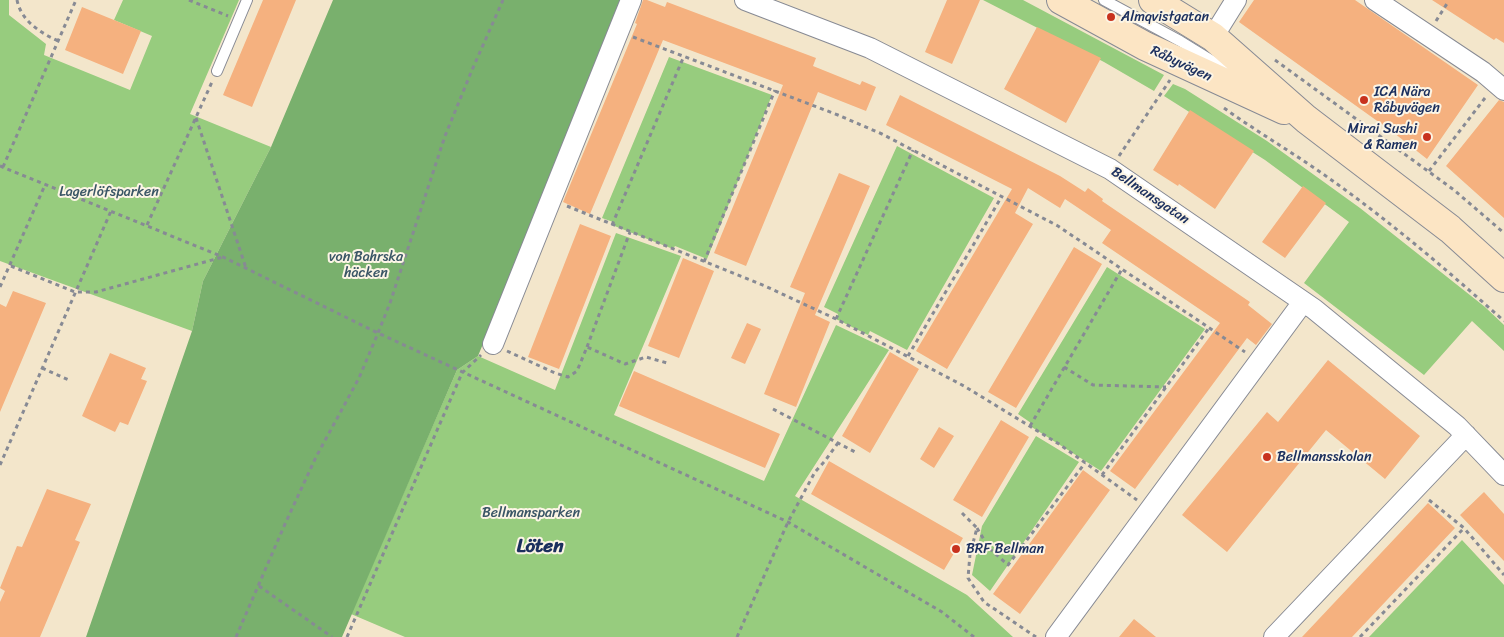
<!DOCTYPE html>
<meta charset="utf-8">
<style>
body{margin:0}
canvas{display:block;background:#f3e6cb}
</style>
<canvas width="1504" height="637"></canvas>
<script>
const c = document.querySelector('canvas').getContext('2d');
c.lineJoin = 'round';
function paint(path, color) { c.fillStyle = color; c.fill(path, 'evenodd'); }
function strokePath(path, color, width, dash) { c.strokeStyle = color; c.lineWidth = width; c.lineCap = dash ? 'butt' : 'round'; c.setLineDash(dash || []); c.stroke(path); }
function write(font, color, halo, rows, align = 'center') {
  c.font = font + ' Sriracha,sans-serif'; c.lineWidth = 4; c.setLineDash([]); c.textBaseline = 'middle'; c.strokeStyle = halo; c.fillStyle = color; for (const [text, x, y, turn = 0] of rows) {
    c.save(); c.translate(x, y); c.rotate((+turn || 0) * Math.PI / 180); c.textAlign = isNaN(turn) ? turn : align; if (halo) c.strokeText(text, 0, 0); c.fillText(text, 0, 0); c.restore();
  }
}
paint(new Path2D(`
 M0,0H9V15L46,44L44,55L130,90L152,36L114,20L123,0H239L190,114L271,147L203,281L192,331L0,261Z
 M983,0H1023L1164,75L1154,91L1104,62Z
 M669,57L772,95L707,259L675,246L673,249L612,225L613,222L602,218Z
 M1173,84L1185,89L1267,141L1360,208L1485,307L1504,325V351L1472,321L1424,375L1304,283L1349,222L1265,160L1164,96Z
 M897,146L994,198L907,350L870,331L868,335L836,319L838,314L824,307Z
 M616,233L681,256L614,415L764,481L836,325L889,350L795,496L967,595L1013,637H405L351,614L457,370L478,356L555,390Z
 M1107,267L1205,329L1101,471L1030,426L1031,423L1018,414Z
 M1036,436L1079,462L990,591L972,575L982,526Z
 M1462,540L1504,585V637H1369Z`), '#97cc7e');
paint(new Path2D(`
 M333,0H624L478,356L457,370L342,637H86L192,331L203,281L271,147Z`), '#79b06d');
paint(new Path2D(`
 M263,0H296L252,107L223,95Z
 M643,0H647L665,7L667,2L816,58L813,66L860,85L862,81L876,87L866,111L818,92L746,266L714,253L783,85L663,40L590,214L563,202L637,24L635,23Z
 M947,0H980L952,64L925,52Z
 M1254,0H1355L1478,85L1427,159L1394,133L1239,22Z
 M1432,0H1504V43L1496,38L1494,40Z
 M82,7L141,31L123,74L65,50Z
 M1037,27L1101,58L1066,123L1004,89Z
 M900,95L1060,176L1085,192L1088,188L1103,199L1102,201L1250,302L1248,305L1272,324L1256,345L1247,338L1135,489L1110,471L1220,323L1102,243L1111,230L1065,199L1060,208L1028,188L1015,213L1033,224L947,369L916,351L1012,189L886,125Z
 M1499,100L1504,102V218L1446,166Z
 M1190,110L1254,151L1215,209L1179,184L1178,186L1153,170Z
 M839,173L870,186L815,315L830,322L796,407L764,394L805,293L790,287Z
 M1303,186L1326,203L1285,258L1262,242Z
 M580,224L611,236L559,369L528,357Z
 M1074,247L1102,264L1016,408L988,392Z
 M683,258L714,271L679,358L648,346Z
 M13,291L46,303L0,412V304L6,307Z
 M747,323L761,329L745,364L731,358Z
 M890,352L919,369L870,453L842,436Z
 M110,353L146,368L141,379L147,381L128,425L120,422L115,432L82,416Z
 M1328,360L1420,436L1385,479L1326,430L1227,552L1182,515L1267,412L1278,422Z
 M634,371L780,434L765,468L619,406Z
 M1001,420L1029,437L982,517L953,500Z
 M939,427L954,436L934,468L920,459Z
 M829,461L963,538L944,570L811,494Z
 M1083,470L1110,490L1020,614L993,594Z
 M47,489L91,504L75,540L80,542L40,637H0V602L5,591L0,588L17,546L22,547Z
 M1484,492L1504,514V561L1460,515Z
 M1428,503L1455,528L1352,637H1302Z
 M1134,619L1156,637H1119Z`), '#f5b17f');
const service = new Path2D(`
 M1104,0L1180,41L1227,70
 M217,71L247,0`);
const minor = new Path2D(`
 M745,0L870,48L1110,169L1314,309L1457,426L1504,475
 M1375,0L1483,72L1504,90
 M1213,37L1236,0
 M493,344L631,0
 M1056,637L1303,302
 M1274,637L1466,435`);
const secondary = new Path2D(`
 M1061,0L1145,46L1284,110
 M1153,0L1213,37L1306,119L1450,229L1504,278`);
strokePath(service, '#878a94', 12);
strokePath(minor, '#878a94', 22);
strokePath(secondary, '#878a94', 30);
strokePath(new Path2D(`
 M17,0C21,21 41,33 58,41
 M189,0L228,16
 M1436,21L1448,2
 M633,37L838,115L882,134L1058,226L1245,352
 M1275,60L1454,190L1504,233
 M1224,108C1256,131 1290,151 1323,174C1386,218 1446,269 1504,321
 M196,118L246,268
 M1119,156L1170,80
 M0,166L223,257L378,333L788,522L942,612L974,637
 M3,167L76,0
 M1429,171L1485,98
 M567,206L765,286L836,319L964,386L1059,444L1137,500
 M147,225L212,82
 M612,225L684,56
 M704,262L775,90
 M11,266L75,292H96L223,257
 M0,287L45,185
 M836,319L913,150
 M587,347L630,232
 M507,351L555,373L568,377L577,371L587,347L625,364L646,357L667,363
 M908,356L1002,196
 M1064,367L1093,385L1166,387
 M42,368L71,381
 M773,409L857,453
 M1030,426L1122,269
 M0,465L111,211
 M1102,475L1209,328
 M1429,500L1464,528L1504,575
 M962,513L977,528L970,554L968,578L984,602L1036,637
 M977,528L989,548L1008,565L1085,463
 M259,586L332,637
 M236,637L285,524L316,457L359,378L378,333L390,303L445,136L472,70L503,0
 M347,637L462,373L481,355
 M737,637L788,522L815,472L825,461L838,443
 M1360,637L1464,528`), '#878a94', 3, [4, 4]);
strokePath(service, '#fff', 10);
strokePath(minor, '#fff', 20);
strokePath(secondary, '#fce5c4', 28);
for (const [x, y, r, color] of [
 [1111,17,5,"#c8321e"],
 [1364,100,5,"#c8321e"],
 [1427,137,5,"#c8321e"],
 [1267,457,5,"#c8321e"],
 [956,549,5,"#c8321e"]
]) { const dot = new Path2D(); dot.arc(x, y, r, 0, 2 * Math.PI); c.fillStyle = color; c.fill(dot); strokePath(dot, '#fcf5e5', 2); }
write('14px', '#1b2f5e', '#fcf5e5', [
 ["Almqvistgatan",1121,17],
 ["ICA Nära",1374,92],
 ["Råbyvägen",1374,108],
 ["Mirai Sushi",1417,129,"right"],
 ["& Ramen",1417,145,"right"],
 ["Bellmansskolan",1277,457],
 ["BRF Bellman",966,549]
], 'left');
write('14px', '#1b2f5e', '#fcf5e5', [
 ["Råbyvägen",1181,64,25],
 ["Bellmansgatan",1150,196,34]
]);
write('14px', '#3a5666', '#fcf5e5', [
 ["Lagerlöfsparken",109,192],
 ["von Bahrska",366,257],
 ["häcken",366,273],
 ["Bellmansparken",531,513]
]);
write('bold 19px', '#1b2f5e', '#fcf5e5', [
 ["Löten",540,547]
]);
</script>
